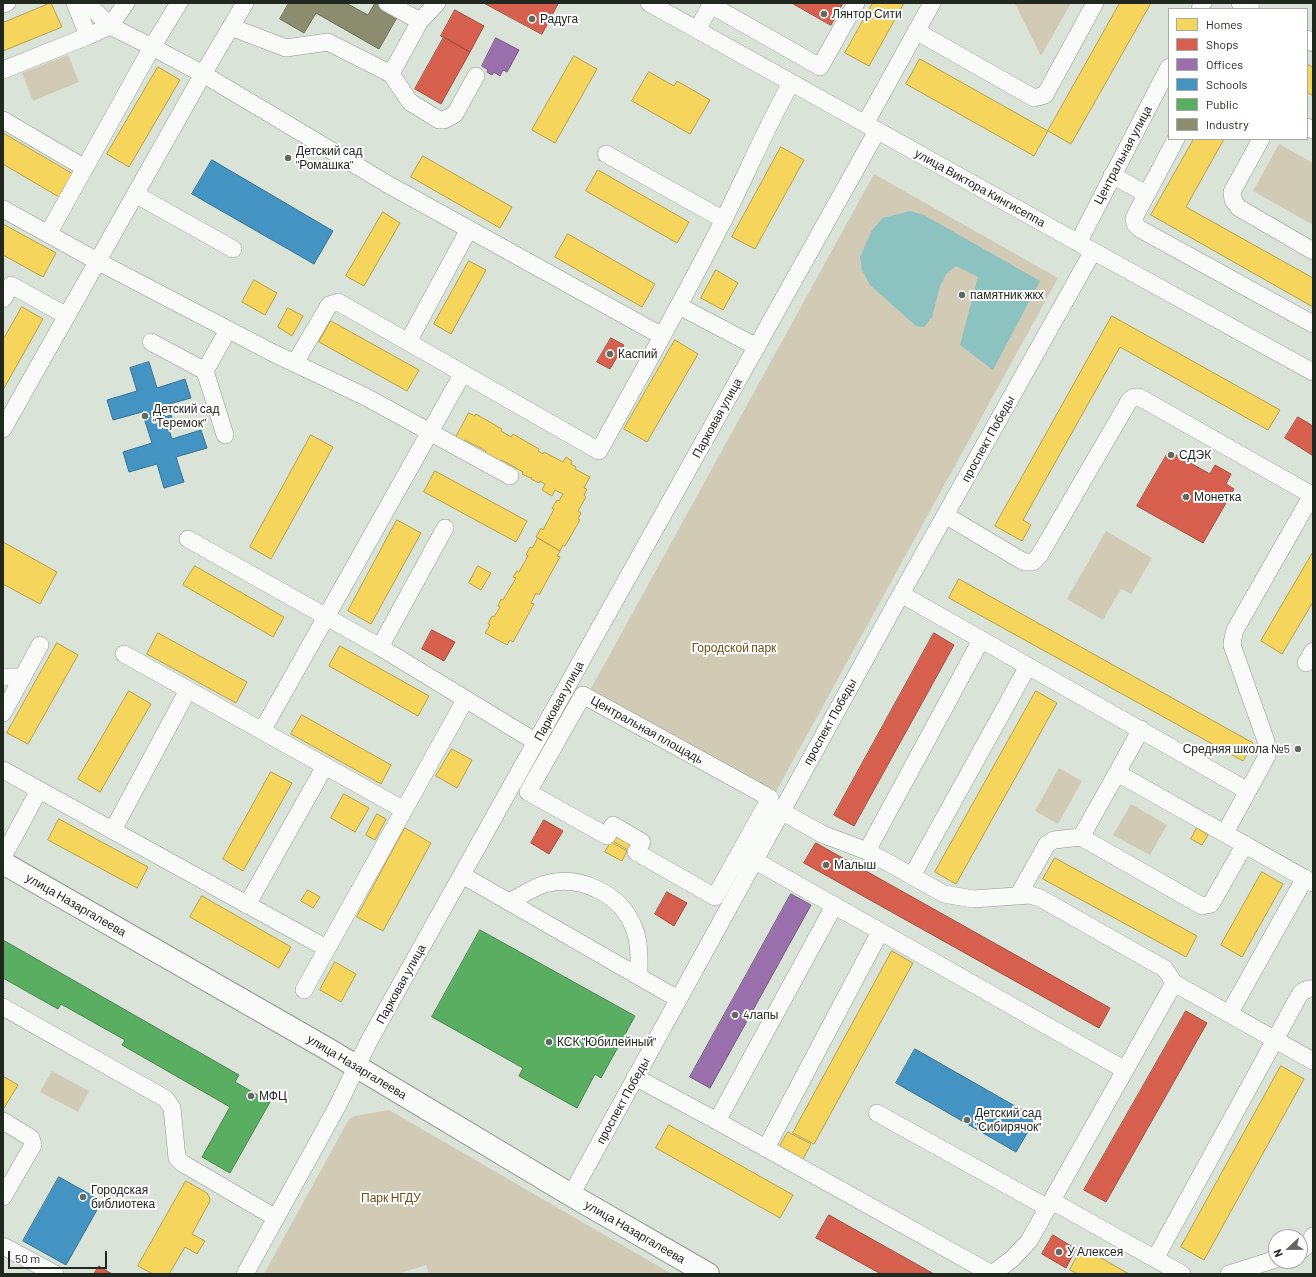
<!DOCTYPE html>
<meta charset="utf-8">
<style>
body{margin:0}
#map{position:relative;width:1316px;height:1277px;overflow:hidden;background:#dae3d7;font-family:Barlow,sans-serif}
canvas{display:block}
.frame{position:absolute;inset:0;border:4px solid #212820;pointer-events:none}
.legend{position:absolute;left:1168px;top:8px;width:140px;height:132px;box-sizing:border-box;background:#fff;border:1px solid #a6a9a6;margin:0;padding:5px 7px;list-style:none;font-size:12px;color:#212820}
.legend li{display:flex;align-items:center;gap:8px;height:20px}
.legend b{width:20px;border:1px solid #a6a9a6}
.north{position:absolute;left:1268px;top:1229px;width:40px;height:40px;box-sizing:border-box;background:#fff;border:1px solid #a6a9a6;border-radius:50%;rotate:248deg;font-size:11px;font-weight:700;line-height:16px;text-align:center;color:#212820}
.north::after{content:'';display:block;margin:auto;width:14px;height:18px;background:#626960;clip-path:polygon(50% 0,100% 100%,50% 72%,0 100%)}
.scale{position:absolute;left:8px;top:1251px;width:99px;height:18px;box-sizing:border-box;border:2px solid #212820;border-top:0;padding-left:5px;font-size:12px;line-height:14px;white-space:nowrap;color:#212820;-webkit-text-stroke:3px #fff;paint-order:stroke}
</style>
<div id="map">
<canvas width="1316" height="1277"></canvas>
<div class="frame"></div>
<ul class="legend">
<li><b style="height:11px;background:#f6d55c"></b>Homes</li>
<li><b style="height:11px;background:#d6604d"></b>Shops</li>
<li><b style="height:11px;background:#9970ab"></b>Offices</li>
<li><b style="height:11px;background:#4393c3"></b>Schools</li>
<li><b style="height:11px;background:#5aae61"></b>Public</li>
<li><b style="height:11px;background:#8c8c6e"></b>Industry</li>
</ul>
<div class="north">N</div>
<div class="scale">50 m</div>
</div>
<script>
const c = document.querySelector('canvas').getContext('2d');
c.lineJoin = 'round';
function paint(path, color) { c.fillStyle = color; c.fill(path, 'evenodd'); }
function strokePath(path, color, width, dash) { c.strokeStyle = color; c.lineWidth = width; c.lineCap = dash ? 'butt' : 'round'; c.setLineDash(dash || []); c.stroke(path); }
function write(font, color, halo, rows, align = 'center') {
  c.font = font + ' Barlow,sans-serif'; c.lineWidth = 4; c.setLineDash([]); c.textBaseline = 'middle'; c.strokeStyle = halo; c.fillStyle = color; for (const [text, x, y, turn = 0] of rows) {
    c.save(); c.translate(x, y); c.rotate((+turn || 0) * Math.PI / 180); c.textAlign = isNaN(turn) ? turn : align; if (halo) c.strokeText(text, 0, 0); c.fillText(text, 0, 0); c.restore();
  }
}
paint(new Path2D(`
 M1016,3H1071L1041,56L1015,4Z
 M68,55L79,82L33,101L22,73Z
 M1279,144L1313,163V225L1253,191Z
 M874,174L1058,278L773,797L588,694Z
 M1106,531L1152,558L1131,594L1121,589L1103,620L1067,599Z
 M1059,768L1082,781L1058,824L1035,811Z
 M1131,804L1167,825L1150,855L1113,835Z
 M52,1071L89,1091L78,1112L40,1092Z
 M389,1110L672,1274H429L426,1265L397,1274H264L349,1119L355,1116Z`), '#d1cbb5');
paint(new Path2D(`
 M910,211L924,215L1040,281L993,370L960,345L978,277L956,266L947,273L940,286L932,317L924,327L916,326L870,285L862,270L860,257L872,230L883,218Z`), '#8cc2c0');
const homes = new Path2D(`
 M51,3L62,27L3,51V23Z
 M873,3H904L869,66L845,53Z
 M1120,3H1151L1071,144L1048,131Z
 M574,56L597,69L555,143L532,130Z
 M920,59L1048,131L1034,156L906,84Z
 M1307,64L1313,67V96L1307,92Z
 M158,67L180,80L129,167L107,154Z
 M649,72L674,86L677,81L710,100L690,134L632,101Z
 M3,133L73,174L59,197L3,164Z
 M1194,139H1224L1186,207L1313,278V307L1151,215Z
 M781,147L804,160L755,249L732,237Z
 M423,156L512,207L500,228L411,177Z
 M598,170L689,222L677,243L586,191Z
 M383,212L400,223L364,286L346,276Z
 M3,224L56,253L43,277L3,255Z
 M568,234L655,284L642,307L555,257Z
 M469,261L486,270L451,334L434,324Z
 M716,270L738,283L723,310L701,298Z
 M254,280L277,293L265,315L242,302Z
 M22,307L43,319L3,390V340Z
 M288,308L303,316L292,336L278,327Z
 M1112,316L1280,410L1268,430L1120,347L1023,520L1031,525L1022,541L995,526Z
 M331,321L419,370L407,391L319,342Z
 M675,340L698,354L647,442L624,429Z
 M469,413L475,416L476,414L502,429L501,431L511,437L513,434L539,449L538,451L543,454L544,452L563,462L566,457L572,461L571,464L576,467L575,469L590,477L584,488L587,489L584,495L586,497L578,511L581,513L578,519L580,520L565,546L563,545L560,551L536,537L541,528L543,530L554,509L552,508L557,500L559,501L563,494L555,490L552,496L542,490L545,484L540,481L539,483L531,479L532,477L530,478L522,474L523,472L502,460L501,462L485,453L486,451L465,440L464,442L456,437Z
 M311,435L333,447L271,559L250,547Z
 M435,471L527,521L516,542L424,492Z
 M397,520L421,533L371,624L348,611Z
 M538,538L560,551L557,556L560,557L539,595L536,593L531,603L534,604L513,642L510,640L507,645L485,633L490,625L488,624L492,616L494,617L500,607L498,606L501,599L503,600L516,578L513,577L517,571L519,572L528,556L526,555L530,547L532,548Z
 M3,542L57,572L40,604L3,584Z
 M1313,552V602L1282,654L1261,641Z
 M195,566L284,617L273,637L183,585Z
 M478,566L491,573L481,590L469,583Z
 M959,579L1253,743L1243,761L949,598Z
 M158,633L247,682L236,703L147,654Z
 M57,643L78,655L28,744L7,733Z
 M340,646L429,696L418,716L329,666Z
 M129,691L151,704L100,792L78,779Z
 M1036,691L1057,703L956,884L935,872Z
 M302,715L391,765L381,784L291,734Z
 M452,749L472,760L457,788L436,776Z
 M271,772L292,783L243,871L223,859Z
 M344,794L369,808L355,832L331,818Z
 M377,814L386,819L375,840L366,835Z
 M59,819L148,867L137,888L48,840Z
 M405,828L431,843L383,931L357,917Z
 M614,828L639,842L633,853L608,838Z
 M1197,828L1208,835L1202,845L1191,839Z
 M611,842L627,851L622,861L605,852Z
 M1055,858L1197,936L1186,957L1043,879Z
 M1262,872L1283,884L1242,957L1221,945Z
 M308,890L320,897L313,908L301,901Z
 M202,896L291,947L279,968L190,917Z
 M892,951L913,963L814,1144L793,1133Z
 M335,962L356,974L341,1002L320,990Z
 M1281,1066L1304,1079L1204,1260L1181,1247Z
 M3,1076L18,1085L4,1108H3Z
 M669,1125L793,1195L780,1218L656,1148Z
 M788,1132L811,1144L803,1159L780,1146Z
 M186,1181L207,1193L210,1199V1201L192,1234L205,1241L197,1254L185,1247L169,1274H153L138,1266Z
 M1082,1247L1129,1274H1078L1070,1270Z`);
paint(homes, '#f6d55c');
strokePath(homes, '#b6a14a', 1);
const shops = new Path2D(`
 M484,3H556L558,4L542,34Z
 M792,3H843L831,25Z
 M455,10L484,26L470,52L441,36Z
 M444,37L470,52L441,104L415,89Z
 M611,338L624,345L610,369L597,362Z
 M1298,417L1313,426V453L1312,455L1285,438Z
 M1169,451L1210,474L1215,465L1231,474L1226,484L1234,489L1203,543L1137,506Z
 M432,630L455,642L444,661L422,649Z
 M934,633L954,645L854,826L834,815Z
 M544,820L563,831L549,854L531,843Z
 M816,843L1110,1008L1099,1028L804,863Z
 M667,892L687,903L674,926L655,914Z
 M1186,1011L1207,1023L1106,1202L1084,1190Z
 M829,1215L934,1274H881L816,1238Z
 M1053,1235L1076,1249L1066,1268L1042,1254Z
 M99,1266L112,1274H94Z`);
paint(shops, '#d6604d');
strokePath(shops, '#a04f40', 1);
const offices = new Path2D(`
 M496,38L519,50L507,72L503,70L500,76L494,72L492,75L487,72L488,70L482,66Z
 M791,894L811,905L710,1088L690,1077Z`);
paint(offices, '#9970ab');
strokePath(offices, '#755a81', 1);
const schools = new Path2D(`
 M212,160L333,231L314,264L192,194Z
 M149,362L157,388L185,379L191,398L162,406L165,417L171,415L175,428L169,430L172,439L201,430L207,448L176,457L184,482L164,488L157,464L129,472L123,452L152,443L142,412L113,420L107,400L137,391L130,368Z
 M915,1049L1036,1118L1016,1152L896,1083Z
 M59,1177L102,1201L66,1265L23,1241Z`);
paint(schools, '#4393c3');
strokePath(schools, '#397392', 1);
const public = new Path2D(`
 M480,930L635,1016L601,1078L595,1074L577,1108L519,1076L523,1068L432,1017Z
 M3,940L239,1075L235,1082L270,1102L230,1173L202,1157L230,1107L122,1045L125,1040L61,1004L58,1009L3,978Z`);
paint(public, '#5aae61');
strokePath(public, '#49864e', 1);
const industry = new Path2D(`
 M289,3H346L368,15L375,3H379L399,14L379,49L316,13L304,33L280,19Z`);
paint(industry, '#8c8c6e');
strokePath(industry, '#6c6e57', 1);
const minor = new Path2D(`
 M75,3L88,36
 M87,3L110,26L152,47L203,74L389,185L662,336
 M387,3L420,21
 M649,3L1093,251L1313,372
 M1240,3L1251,9
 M3,4L7,3
 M711,5L820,67L856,3
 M1200,9L1203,3
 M231,27L286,48L328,42L391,74L420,21L437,3
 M697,30L712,3
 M916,31L1034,98L1045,95L1095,3
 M1307,39L1313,43
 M3,70L88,36L110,26L126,3
 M391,74L410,102L439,120H444L455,114L476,76
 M3,120L85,168
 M865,124L932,3
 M1307,127L1313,130
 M1176,139L1134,218L1135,224L1140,229L1313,324
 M1261,139L1232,192L1233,200L1239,208L1313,251
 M606,154L724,220
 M1112,175L1146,194
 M135,194L233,249
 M3,209L97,261L273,353L366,397L510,476
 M48,234L152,47L179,3
 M1078,243L1169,67
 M3,299L11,285L67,316
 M679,306L757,347
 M151,342L205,371
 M408,342L469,229
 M295,363L329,305L338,302L599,451C641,374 684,299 723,221C746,175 766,128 791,83
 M3,429L203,74L245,3
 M225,435L205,371L228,330
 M945,515L1024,562H1033L1039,556L1129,401L1134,397H1139L1312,495L1313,494
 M188,539L380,647L536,742
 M901,594L1248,791
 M981,640L867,851L912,876L1028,666
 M380,647L445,528
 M124,654L404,810
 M1306,663L1313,651
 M3,677H23
 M583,695L770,798L715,897L636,852L642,842L613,825L607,836L528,792Z
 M3,713L40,645
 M262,731L463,373
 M3,770L326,948
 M1117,773L1141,729
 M781,811L822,834L867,851
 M113,830L188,690
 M1225,833L1267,756L1266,741L1232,645L1233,638L1235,630L1312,495
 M1245,844L1211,904L1202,906L1081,837L1117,773L1313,883
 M3,857L39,790
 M754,860L1125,1070
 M462,875L678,999
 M912,876L944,894L973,899L1030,895L1040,898L1165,969L1174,983L1313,1061
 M1018,896L1047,844L1054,840L1081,837
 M509,902C521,896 532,888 545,884C580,874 621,894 634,928C640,943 639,960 639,976
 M247,905L325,766
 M304,990L465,700
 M3,1007L166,1099L172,1108L177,1158L182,1163L276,1218
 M1229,1014L1305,878
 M635,1077L717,1121L992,1274
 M877,1113L1048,1208
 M3,1121L31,1138L33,1145L3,1197
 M717,1121L834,906
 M766,1148L880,932
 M571,1195L901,594L1093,251
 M1052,1201L1182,1274
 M3,1246L55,1274
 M1300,1251L1308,1245L1313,1236
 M1155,1259L1300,994C1304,990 1308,988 1313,989
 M245,1274L337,1107L369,1041L877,131
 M992,1274L1012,1259L1029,1241L1174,983
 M1229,1274L1276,1259`);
const major = new Path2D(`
 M3,863L324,1047L571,1195L708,1274`);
strokePath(minor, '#90978e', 18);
strokePath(major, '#90978e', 24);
strokePath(minor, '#f9fbf9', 17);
strokePath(major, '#f9fbf9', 22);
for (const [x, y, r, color] of [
 [824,14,4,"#626960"],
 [532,19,4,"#626960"],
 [288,158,4,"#626960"],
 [962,295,4,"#626960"],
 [610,354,4,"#626960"],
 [145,416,4,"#626960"],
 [1171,455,4,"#626960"],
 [1186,497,4,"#626960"],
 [1298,749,4,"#626960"],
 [826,865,4,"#626960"],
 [735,1015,4,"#626960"],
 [549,1042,4,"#626960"],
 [251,1096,4,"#626960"],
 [967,1120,4,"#626960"],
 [83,1197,4,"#626960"],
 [1059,1252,4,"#626960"]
]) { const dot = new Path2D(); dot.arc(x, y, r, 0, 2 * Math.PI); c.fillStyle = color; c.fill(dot); strokePath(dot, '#fff', 1.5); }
write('12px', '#212820', '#fff', [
 ["Лянтор Сити",832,14],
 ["Радуга",540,19],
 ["Детский сад",296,151],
 ["\"Ромашка\"",296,165],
 ["памятник жкх",970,295],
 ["Каспий",618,354],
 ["Детский сад",153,409],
 ["\"Теремок\"",153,423],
 ["СДЭК",1179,455],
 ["Монетка",1194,497],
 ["Средняя школа №5",1290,749,"right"],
 ["Малыш",834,865],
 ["4лапы",743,1015],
 ["КСК \"Юбилейный\"",557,1042],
 ["МФЦ",259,1096],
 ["Детский сад",975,1113],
 ["\"Сибирячок\"",975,1127],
 ["Городская",91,1190],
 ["библиотека",91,1204],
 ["У Алексея",1067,1252]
], 'left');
write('12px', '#212820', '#fff', [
 ["Центральная улица",1123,155,-62],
 ["улица Виктора Кингисеппа",980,188,29],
 ["Парковая улица",717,418,-61],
 ["проспект Победы",988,439,-61],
 ["Парковая улица",559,701,-61],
 ["проспект Победы",830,722,-61],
 ["Центральная площадь",647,730,29],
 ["улица Назаргалеева",76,905,30],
 ["Парковая улица",401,984,-61],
 ["улица Назаргалеева",357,1067,31],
 ["проспект Победы",623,1101,-61],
 ["улица Назаргалеева",635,1232,30]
]);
write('12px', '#6a4e12', '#fff', [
 ["Городской парк",734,648],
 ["Парк НГДУ",391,1198]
]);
</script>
